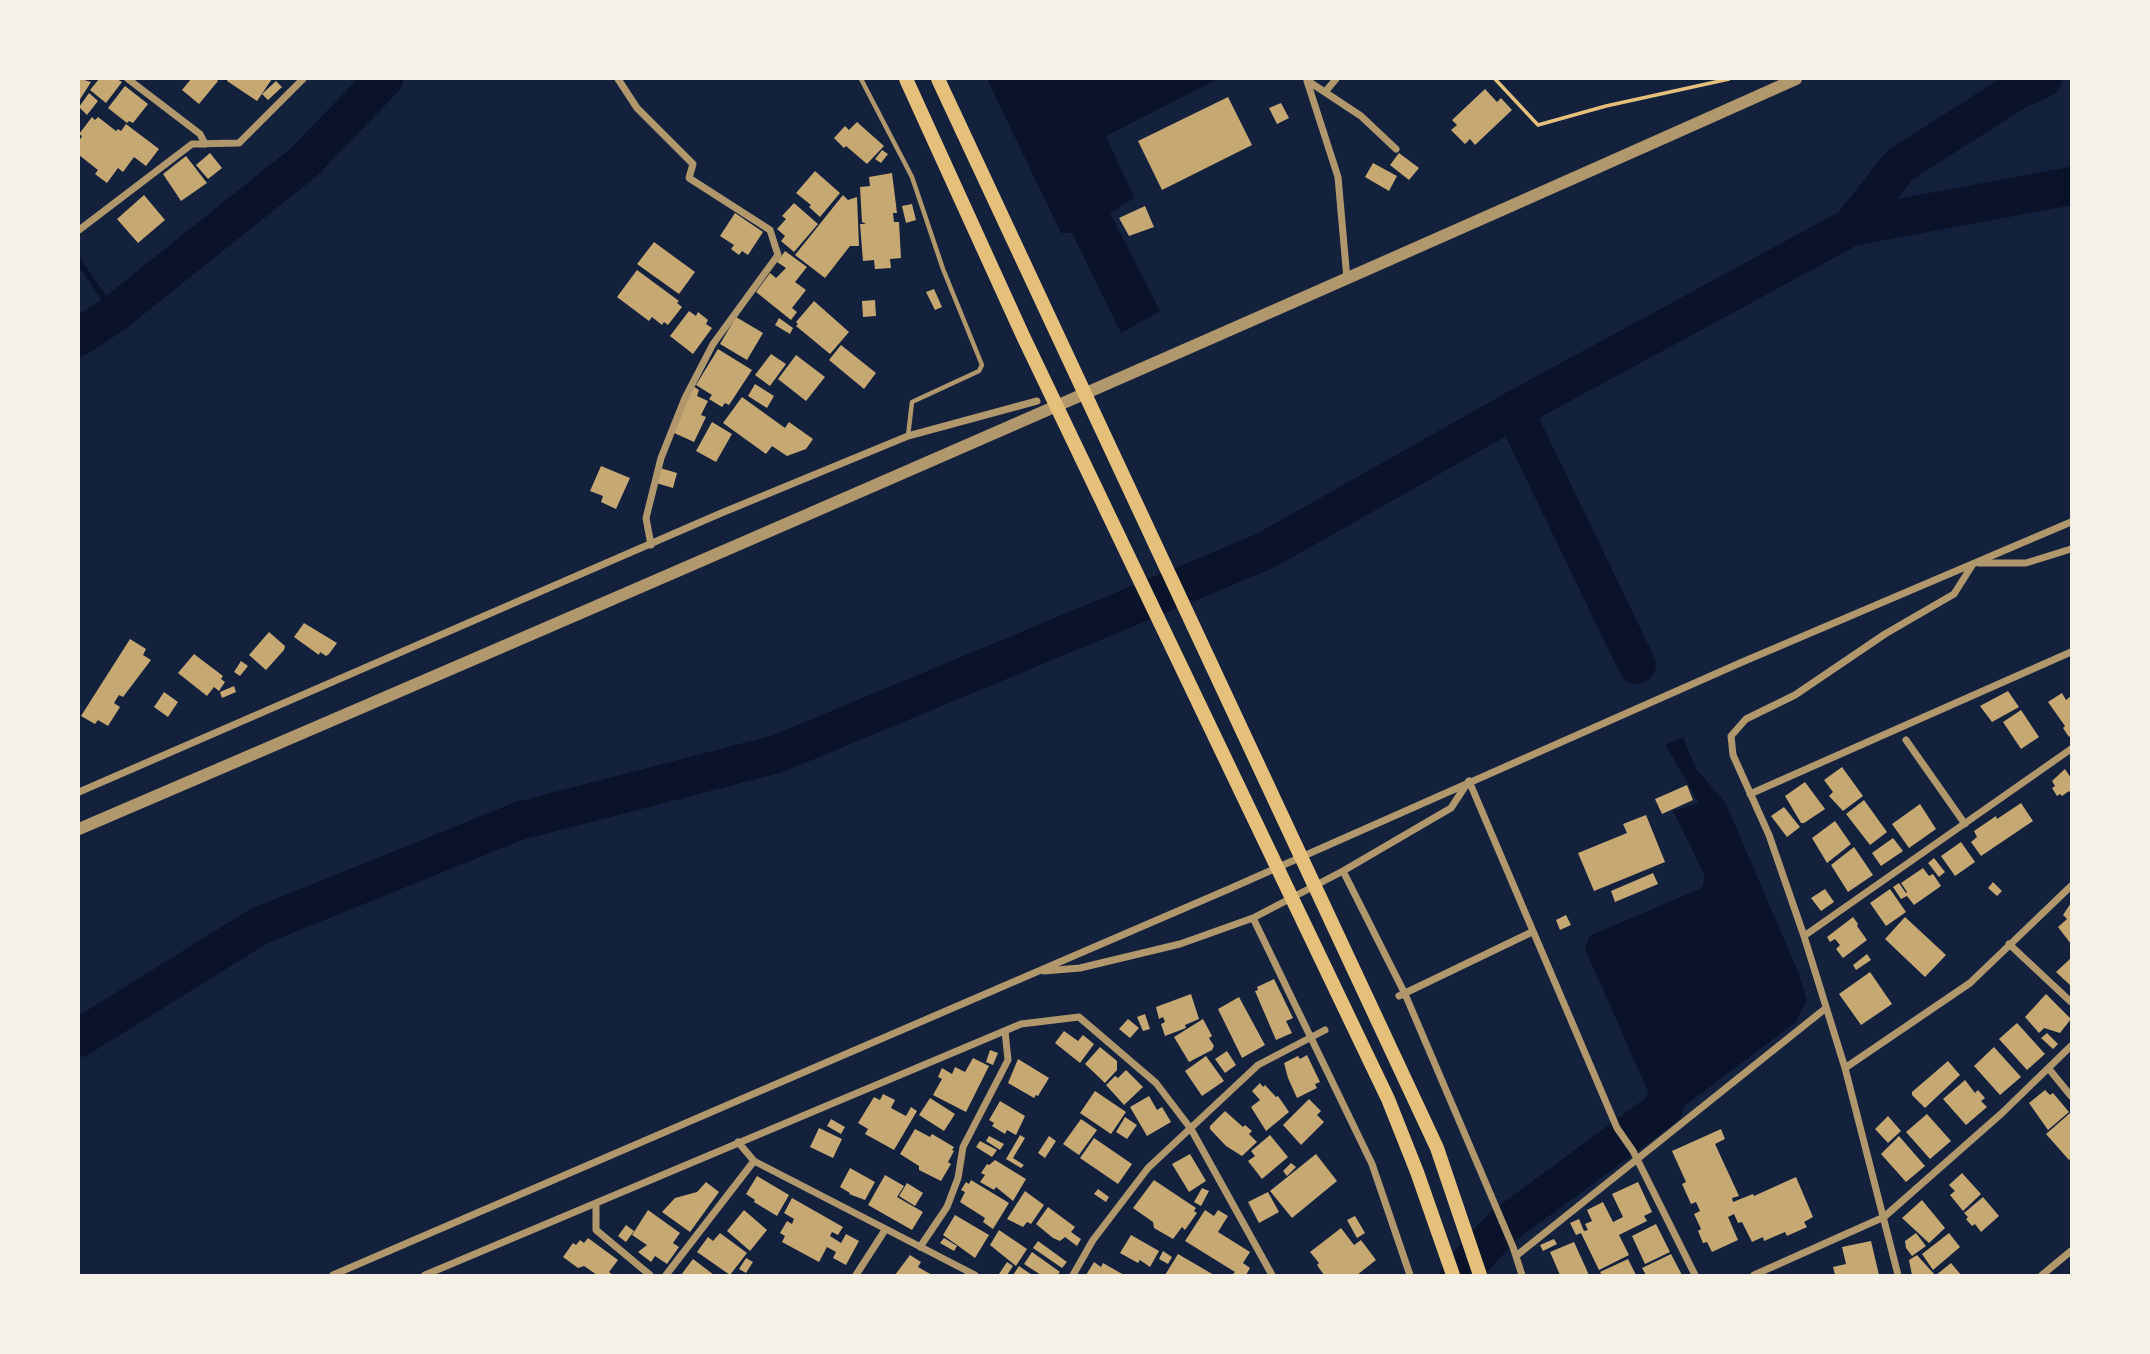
<!DOCTYPE html>
<style>
body{margin:0}
#map{position:relative;width:2150px;height:1354px;overflow:hidden;background:#14213d;font-family:"Asap Condensed",sans-serif}
canvas{display:block}
.frame{position:absolute;inset:0;border:80px solid #f6f1e7;pointer-events:none}
</style>
<div id="map">
<canvas width="2150" height="1354"></canvas>
<div class="frame"></div>
</div>
<script>
const c = document.querySelector('canvas').getContext('2d');
c.lineJoin = 'round';
function paint(path, color) { c.fillStyle = color; c.fill(path, 'evenodd'); }
function strokePath(path, color, width, dash) { c.strokeStyle = color; c.lineWidth = width; c.lineCap = dash ? 'butt' : 'round'; c.setLineDash(dash || []); c.stroke(path); }
paint(new Path2D(`
 M987,79H1212L1214,81L1106,136L1134,198L1110,213L1160,311L1121,333L1072,233H1061Z
 M1683,737L1696,769L1725,802L1799,974L1807,1000L1796,1022L1662,1123L1585,949L1589,936L1702,888L1705,876L1673,811L1699,803L1665,744Z`), '#0b132b');
strokePath(new Path2D(`
 M79,262L115,313`), '#0b132b', 6);
strokePath(new Path2D(`
 M1851,227L2071,186
 M79,337L115,313L304,162L384,79
 M1514,410L1637,665
 M79,1038L259,926L519,821L777,754L1265,551L1514,410L1851,227L1900,165L2016,91L2043,79
 M1459,1275L1502,1227L1664,1108L1674,1065`), '#0b132b', 38);
paint(new Path2D(`
 M81,79L91,82L79,101V82Z
 M99,79H117L122,82L106,103L90,90Z
 M191,79H216L218,81L199,104L182,90Z
 M228,79H272L257,101L227,81Z
 M276,81L282,87L268,100L262,94Z
 M125,86L148,104L133,123L129,121L127,123L108,108Z
 M1485,89L1497,102L1501,98L1512,110L1475,145L1470,139L1465,144L1451,130L1457,125L1452,120Z
 M89,93L98,101L87,115L79,107Z
 M1228,97L1252,145L1162,190L1138,141Z
 M1281,103L1289,118L1277,124L1269,108Z
 M92,117L95,120L98,117L116,131L118,129L121,131L126,124L159,149L146,166L134,157L123,172L118,168L107,183L95,174L98,170L79,155V141L82,136L79,134Z
 M857,122L884,146L867,164L846,146L844,148L834,138L845,126L849,130Z
 M882,150L888,154L881,163L875,159Z
 M210,153L222,168L208,179L196,165Z
 M1399,153L1419,168L1409,180L1390,165Z
 M186,156L207,183L181,201L163,174Z
 M1373,163L1397,176L1389,191L1365,177Z
 M815,171L840,193L820,217L809,207L811,205L796,193Z
 M892,173L897,213H893L894,222H899L901,258L890,259L891,268L875,269L874,260L863,261L860,224H866L862,222L860,187L870,186L869,177Z
 M144,195L165,220L138,243L117,219Z
 M843,195L848,200L857,197L859,246H850L825,278L795,255Z
 M794,203L818,224L794,252L781,241L785,236L777,229L786,219L782,216Z
 M912,204L916,220L906,223L902,206Z
 M1145,206L1154,227L1129,236L1119,218Z
 M735,213L763,232L748,255L742,251L739,255L731,249L734,245L720,236Z
 M654,242L695,272L679,294L637,264Z
 M785,251L807,267L795,282L806,290L792,308L797,312L791,320L756,292L770,273L776,278L786,268L777,262Z
 M637,270L679,301L677,303L682,307L668,325L664,322L662,325L652,317L649,321L617,297Z
 M934,289L942,307L935,310L926,292Z
 M875,300L876,316L863,317L862,301Z
 M814,301L849,332L830,354L796,326L798,324L796,322Z
 M689,311L696,316L698,312L708,320L706,324L712,328L693,354L670,336Z
 M736,317L763,333L747,360L720,344Z
 M779,318L793,328L790,334L775,325Z
 M841,345L876,373L864,389L829,360Z
 M718,349L752,370L729,405L725,403L722,407L709,399L712,395L696,385Z
 M771,354L786,364L770,386L755,375Z
 M796,355L825,377L806,401L778,379Z
 M755,384L774,396L767,408L748,396Z
 M693,386L699,390L697,396L708,401L701,415L706,417L694,442L672,432Z
 M742,397L785,428L789,422L813,439L806,449L787,456L772,446L766,454L723,423Z
 M712,422L732,434L716,462L696,451Z
 M601,466L630,478L616,509L601,502L603,496L590,491Z
 M660,468L677,473L673,488L656,483Z
 M304,623L337,643L329,654L326,656L320,652L319,655L294,637Z
 M269,632L285,646L284,650L266,670L249,655Z
 M130,639L146,649L143,655L151,660L123,697L119,695L114,703L120,707L108,726L98,720L95,724L81,716Z
 M194,654L223,676L221,679L225,682L219,691L214,687L207,696L178,673Z
 M241,661L248,666L240,676L234,672Z
 M234,686L236,692L222,698L220,692Z
 M2008,691L2019,707L1992,722L1980,706Z
 M164,692L178,702L168,717L154,707Z
 M2062,693L2066,700L2071,696V735L2069,737L2063,728L2065,726L2048,702Z
 M2021,710L2039,737L2021,749L2003,722Z
 M1842,767L1863,796L1843,811L1829,796L1833,792L1824,780Z
 M2065,769L2071,778V794L2069,791L2062,796L2060,794L2057,796L2052,788L2055,786L2052,781Z
 M1805,782L1825,809L1804,823H1801L1785,796Z
 M1687,785L1693,800L1662,814L1655,799Z
 M1864,800L1887,832L1870,845L1846,814Z
 M2021,803L2033,821L1981,856L1971,842L1977,837L1974,831L1996,816L1997,819Z
 M1920,804L1936,829L1909,848L1892,824Z
 M1784,807L1800,827L1787,837L1771,816Z
 M1646,815L1665,862L1594,891L1578,853L1627,833L1623,824Z
 M1835,821L1851,844L1827,863L1812,838Z
 M1893,838L1903,851L1881,866L1872,853Z
 M1961,842L1975,862L1955,876L1941,856Z
 M1854,847L1873,875L1848,892L1831,865Z
 M1934,858L1945,872L1939,877L1928,863Z
 M1923,868L1929,876L1933,874L1941,886L1914,905L1907,896L1901,899L1893,887L1899,883L1906,893L1907,892L1901,883Z
 M1653,873L1658,884L1615,902L1611,891Z
 M1993,882L2002,891L1997,896L1988,888Z
 M1825,889L1834,902L1821,911L1811,898Z
 M1890,889L1906,912L1886,926L1870,903Z
 M2071,903V944L2058,927L2067,919L2063,915Z
 M1566,915L1571,925L1560,930L1556,920Z
 M1853,917L1858,924L1857,926L1867,940L1843,958L1836,949L1840,945L1835,939L1830,942L1827,937Z
 M1905,917L1946,955L1925,977L1885,939Z
 M1867,954L1871,960L1856,970L1853,965Z
 M2071,958V986L2056,972Z
 M1870,972L1892,1004L1861,1025L1839,994Z
 M1274,979L1293,1018L1286,1021L1292,1033L1276,1040L1255,991L1258,990L1257,987Z
 M1191,994L1199,1019L1185,1025L1186,1028L1165,1036L1161,1024L1165,1022L1163,1017L1159,1019L1156,1007Z
 M2046,994L2071,1019L2060,1033L2044,1028L2039,1033L2025,1017Z
 M1239,997L1265,1045L1242,1058L1218,1009Z
 M1145,1014L1150,1029L1143,1031L1137,1017Z
 M1128,1019L1139,1028L1130,1038L1119,1029Z
 M1203,1019L1212,1036L1209,1038L1214,1046L1212,1050L1189,1062L1174,1037Z
 M2017,1023L2045,1054L2027,1070L1999,1039Z
 M1064,1031L1078,1041L1083,1035L1094,1044L1080,1063L1055,1043Z
 M2047,1033L2058,1044L2053,1049L2041,1038Z
 M1100,1047L1117,1061V1070L1105,1083L1085,1064Z
 M1994,1047L2021,1077L2000,1095L1974,1066Z
 M990,1050L998,1053L993,1065L986,1062Z
 M1227,1051L1236,1065L1225,1073L1215,1059Z
 M1307,1055L1320,1082L1315,1084L1317,1088L1297,1098L1288,1078L1284,1063L1298,1056L1300,1059Z
 M1206,1056L1224,1081L1202,1096L1185,1071Z
 M973,1058L989,1066L966,1112L933,1095L942,1079L938,1077L942,1068L952,1074L955,1067L965,1072Z
 M1018,1059L1049,1078L1038,1096L1036,1095L1034,1098L1008,1083Z
 M1948,1061L1960,1075L1925,1108L1912,1095V1092Z
 M1126,1070L1143,1087L1124,1105L1106,1085L1115,1076L1118,1078Z
 M1965,1080L1975,1093L1978,1090L1985,1098L1981,1101L1987,1107L1966,1125L1943,1099Z
 M1260,1083L1263,1087L1265,1085L1276,1097L1278,1096L1289,1112L1266,1131L1251,1107L1260,1100L1252,1091Z
 M2045,1090L2050,1095L2053,1093L2069,1112L2048,1130L2029,1103Z
 M1095,1091L1126,1112L1111,1134L1080,1113Z
 M883,1094L895,1100L891,1108L906,1116L911,1107L917,1111L894,1150L865,1134L868,1129L858,1123L874,1097L880,1100Z
 M1149,1096L1157,1110L1162,1107L1171,1122L1147,1136L1130,1107Z
 M930,1098L955,1114L944,1131L919,1115Z
 M1309,1099L1321,1111L1317,1115L1324,1122L1301,1145L1283,1125Z
 M1000,1101L1025,1116L1016,1135L1007,1130L1005,1134L992,1126L994,1123L989,1120Z
 M1225,1111L1243,1127L1245,1125L1252,1131L1249,1134L1257,1142L1242,1156L1226,1146L1210,1129V1126Z
 M2070,1113L2071,1158L2069,1160L2046,1134Z
 M1927,1114L1951,1141L1930,1159L1906,1132Z
 M1888,1116L1901,1131L1888,1143L1875,1129Z
 M1125,1117L1137,1125L1127,1139L1116,1132Z
 M831,1119L845,1127L841,1134L827,1126Z
 M1081,1119L1097,1130L1079,1155L1063,1144Z
 M819,1128L842,1139L833,1158L810,1147Z
 M915,1129L930,1137L932,1134L954,1147L952,1150L954,1151L948,1162L951,1164L941,1181L919,1170V1166L900,1154Z
 M1721,1129L1725,1139L1715,1144L1739,1196L1732,1198L1733,1202L1753,1194L1754,1196L1796,1177L1813,1217L1804,1222L1807,1227L1787,1236L1785,1232L1764,1241L1763,1237L1752,1242L1742,1222L1738,1223L1734,1214L1728,1217L1738,1240L1712,1252L1707,1242L1703,1243L1698,1231L1701,1229L1694,1214L1700,1211L1696,1202L1691,1204L1682,1184L1686,1182L1672,1151Z
 M1020,1135L1025,1138L1013,1158L1024,1165L1021,1168L1006,1159Z
 M1270,1135L1288,1157L1262,1179L1248,1161L1255,1156L1251,1151Z
 M989,1136L1004,1144L1000,1150L986,1141Z
 M1049,1136L1056,1141L1045,1158L1038,1153Z
 M1899,1136L1925,1166L1906,1182L1881,1154Z
 M1094,1138L1132,1164L1118,1184L1080,1158Z
 M980,1141L997,1150L992,1157L976,1147Z
 M1190,1154L1206,1181L1189,1192L1172,1164Z
 M1316,1154L1337,1181L1292,1218L1270,1191Z
 M995,1160L1026,1179L1013,1201L996,1187L994,1190L980,1182L985,1175L981,1173L987,1164L989,1165Z
 M1291,1163L1296,1167L1287,1176L1283,1171Z
 M850,1168L875,1182L865,1200L849,1194L850,1193L840,1187Z
 M1962,1173L1981,1194L1963,1211L1950,1195L1955,1191L1949,1185Z
 M885,1175L904,1186L897,1197L923,1212L912,1230L868,1205Z
 M757,1176L789,1195L777,1216L754,1202L755,1200L746,1194Z
 M971,1180L1009,1203L993,1229L983,1222L985,1218L960,1202L965,1192L961,1190L966,1182L969,1184Z
 M1154,1180L1196,1208L1194,1211L1197,1213L1185,1230L1182,1227L1173,1239L1154,1228L1153,1222L1133,1208Z
 M706,1182L719,1192L690,1232L662,1212L675,1198L697,1192Z
 M1638,1182L1652,1212L1644,1216L1647,1221L1619,1235L1629,1255L1599,1270L1581,1233L1576,1235L1570,1223L1579,1219L1584,1231L1588,1230L1585,1224L1592,1221L1587,1210L1603,1202L1613,1222L1623,1217L1612,1194Z
 M907,1183L923,1193L915,1206L899,1196Z
 M1202,1188L1209,1191L1201,1206L1194,1202Z
 M1098,1189L1109,1197L1106,1202L1094,1194Z
 M1025,1191L1044,1205L1031,1224L1027,1222L1023,1227L1007,1219Z
 M1268,1192L1279,1212L1259,1223L1248,1202Z
 M1983,1197L1999,1216L1981,1232L1975,1224L1972,1226L1966,1219L1968,1217L1964,1213Z
 M792,1198L843,1227L838,1235L832,1232L830,1236L841,1243L846,1234L859,1241L846,1265L833,1258L836,1252L827,1247L819,1262L782,1242L785,1236L780,1233L787,1221L792,1224L794,1219L784,1213Z
 M1922,1200L1945,1228L1929,1243L1902,1218Z
 M1048,1207L1075,1227L1071,1232L1081,1239L1077,1246L1065,1237L1060,1241L1053,1238L1036,1224Z
 M648,1210L680,1233L673,1243L679,1247L667,1264L655,1256L651,1262L638,1252L647,1245L632,1235Z
 M744,1210L767,1230L750,1251L727,1231Z
 M1205,1210L1214,1216L1218,1210L1228,1216L1218,1232L1250,1252L1243,1263L1250,1268L1246,1275H1234L1233,1274L1235,1272L1185,1241Z
 M955,1215L989,1235L975,1258L943,1235Z
 M1355,1216L1365,1233L1357,1238L1347,1220Z
 M1656,1224L1670,1252L1645,1264L1632,1236Z
 M626,1225L634,1231L626,1242L618,1236Z
 M1341,1228L1354,1245L1361,1240L1376,1260L1357,1275H1324L1317,1265L1319,1263L1310,1252Z
 M999,1230L1027,1249L1016,1266L990,1245Z
 M720,1233L747,1253L730,1275L697,1252L708,1237L713,1241Z
 M1916,1233L1926,1246L1912,1256L1906,1248L1905,1241Z
 M1949,1233L1960,1247L1933,1270L1922,1254Z
 M1131,1235L1159,1251L1150,1267L1140,1260L1138,1263L1120,1253Z
 M588,1238L618,1260L609,1272L613,1275H597L584,1266L578,1268L563,1257L573,1243L576,1245L580,1240L584,1243Z
 M944,1238L957,1246L954,1251L940,1243Z
 M1554,1239L1557,1244L1543,1251L1540,1245Z
 M1038,1241L1067,1262L1062,1268L1033,1248Z
 M1871,1241L1879,1275H1835L1833,1267L1846,1264L1842,1247Z
 M1574,1242L1589,1275H1560L1550,1252Z
 M1163,1251L1172,1257L1168,1264L1159,1259Z
 M1032,1252L1060,1272L1057,1275H1041L1024,1264Z
 M1178,1254L1214,1275H1165Z
 M1671,1254L1682,1275H1646L1642,1268Z
 M910,1255L921,1262L918,1267L932,1275H895Z
 M1917,1255L1935,1275H1912L1909,1260Z
 M746,1258L753,1262L746,1273L739,1269Z
 M693,1259L714,1275H681Z
 M1628,1259L1636,1275H1602L1600,1272Z
 M1007,1262L1013,1266L1007,1275H1002L999,1274Z
 M1094,1262L1101,1267L1103,1263L1124,1275H1086Z
 M1951,1263L1961,1275H1936Z
 M1019,1266L1032,1275H1013Z`), '#c6a872');
strokePath(new Path2D(`
 M1495,79L1538,125L1606,106L1729,79`), '#e5c07b', 3.5);
strokePath(new Path2D(`
 M861,79L912,177L943,269L982,365L979,371L912,402L908,436`), '#b1986c', 4.5);
strokePath(new Path2D(`
 M128,79L200,134L205,144
 M618,79L637,108L693,164L689,178L770,230L778,255L713,344L685,398L661,458L646,518L651,545
 M1307,81L1338,177L1347,279
 M1308,81L1361,116L1396,149
 M1325,92L1336,79
 M79,230L192,144L239,143L303,79
 M1979,563H2026L2071,549
 M1906,740L1965,824
 M1469,781L1617,1128L1633,1151L1695,1275
 M79,792L719,514L908,436L1037,401
 M1750,794L2071,652
 M1343,871L1405,994L1513,1247L1522,1275
 M1253,918L1372,1164L1410,1275
 M1804,936L2071,749
 M2009,944L2071,1002
 M1044,971L1080,968L1180,944L1253,918L1343,871L1451,808L1468,782
 M1399,996L1532,932
 M1845,1068L1970,983L2071,886
 M2049,1069L2071,1096
 M738,1142L754,1161L975,1275
 M596,1203V1230L650,1275
 M920,1247L947,1207L958,1178L963,1147L1008,1060L1005,1031
 M1516,1256L1826,1008
 M333,1275L1229,889L1740,663L2071,522
 M425,1275L1021,1024L1079,1017L1156,1083L1191,1129L1272,1275
 M666,1275L754,1161
 M856,1275L885,1230
 M1073,1275L1093,1240L1148,1168L1258,1065L1325,1030
 M1754,1275L1884,1217L2002,1113L2071,1046
 M1898,1275L1845,1068L1804,936L1769,835L1733,755L1731,736L1746,719L1795,695L1885,634L1954,594L1973,564
 M2042,1275L2071,1251`), '#b1986c', 7);
strokePath(new Path2D(`
 M79,829C653,583 1226,334 1796,79`), '#b1986c', 12);
strokePath(new Path2D(`
 M906,79L1023,336L1388,1099L1417,1172L1453,1275
 M938,79L1437,1148L1480,1275`), '#e5c07b', 14);
</script>
